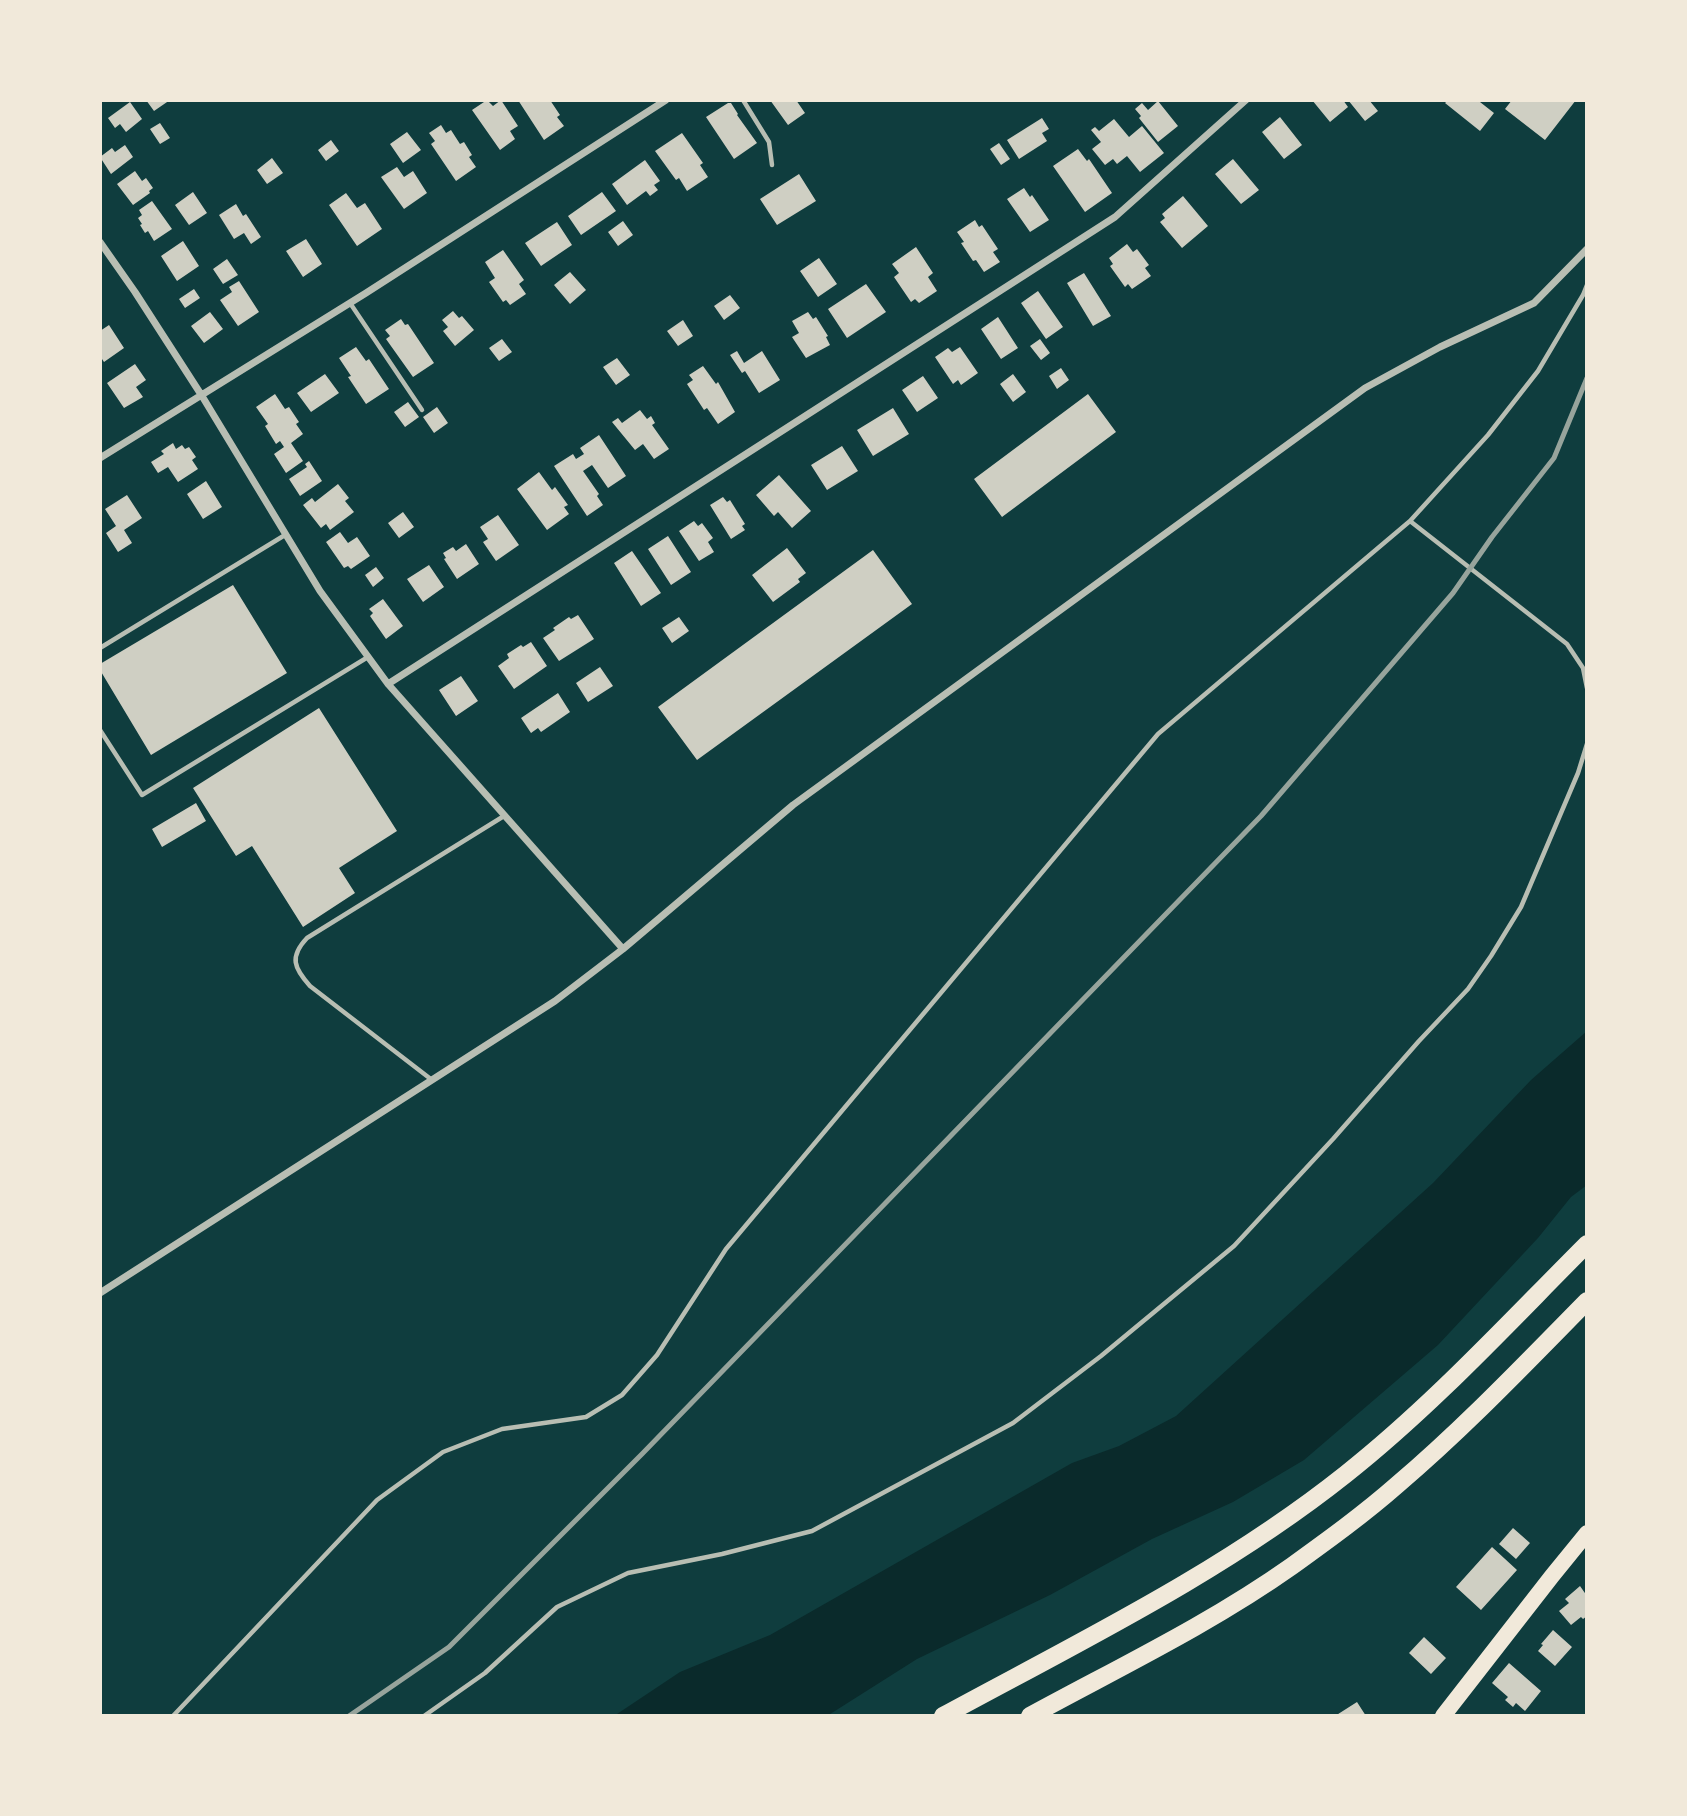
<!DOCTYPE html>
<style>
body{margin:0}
#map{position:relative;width:1687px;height:1816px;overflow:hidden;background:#0f3d3e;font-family:"IBM Plex Sans",sans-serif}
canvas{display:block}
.frame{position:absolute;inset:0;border:102px solid #f1e9da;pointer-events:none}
</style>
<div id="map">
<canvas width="1687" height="1816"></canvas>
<div class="frame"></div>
</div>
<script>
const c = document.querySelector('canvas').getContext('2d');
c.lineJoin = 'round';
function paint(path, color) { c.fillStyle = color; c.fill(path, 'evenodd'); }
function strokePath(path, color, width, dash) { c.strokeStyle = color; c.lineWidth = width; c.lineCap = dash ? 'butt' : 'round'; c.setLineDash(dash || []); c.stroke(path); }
paint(new Path2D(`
 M1587,1031V1185L1571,1197L1538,1238L1438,1345L1304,1460L1233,1502L1152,1539L1050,1595L917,1659L827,1716H614L680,1672L770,1635L1072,1463L1119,1446L1176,1416L1433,1183L1531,1080Z`), '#0a2a2b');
paint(new Path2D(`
 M146,100H170L154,111Z
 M487,100L493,106L501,100L518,126L510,131L515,139L500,150L472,110Z
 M518,100H546L547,101L550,100L560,115L557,117L564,126L544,140Z
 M770,100H796L805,113L788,125Z
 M1312,100H1343L1348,107L1330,122Z
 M1348,100H1369L1378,111L1365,121Z
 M1448,100H1481L1480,102L1494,113L1480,131L1445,103Z
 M1512,100H1576L1545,140L1505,109Z
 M1158,101L1178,126L1158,142L1139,118L1141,116L1135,109L1142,103L1148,110Z
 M130,102L142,119L126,132L120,124L115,128L108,118Z
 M728,103H731L738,114L737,115L757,143L734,159L706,117Z
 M1280,117L1302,145L1284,159L1262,132Z
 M1042,118L1049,129L1042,133L1047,141L1019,159L1007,140Z
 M1114,119L1129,137L1142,126L1164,153L1140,172L1127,156L1117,164L1113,159L1105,165L1092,149L1101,142L1091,130L1095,127L1099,131Z
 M160,123L170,138L160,144L150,129Z
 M441,125L446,133L451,130L460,144L464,142L472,155L469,157L476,167L456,181L431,144L435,141L429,133Z
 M407,132L421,150L403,163L390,144Z
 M682,133L703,163L700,165L708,177L687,191L679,178L676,180L655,151Z
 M331,140L339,151L326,161L318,150Z
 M999,143L1010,159L1001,165L990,149Z
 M125,145L133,157L111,174L100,157L112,148L115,152Z
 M1078,149L1087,161L1089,159L1112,193L1085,212L1053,166Z
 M272,158L283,173L267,184L257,170Z
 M1233,159L1259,190L1241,204L1215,174Z
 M645,160L660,181L654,185L658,190L650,196L646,191L627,205L612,184Z
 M397,167L404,177L413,171L427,193L404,209L381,177Z
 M135,171L142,181L146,178L153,188L149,191L150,193L133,205L117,184Z
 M799,174L816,201L777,225L760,199Z
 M1024,188L1030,197L1032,195L1049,220L1030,232L1007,199Z
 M193,192L207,213L189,225L175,205Z
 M602,192L616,211L581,235L568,216Z
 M346,193L357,208L365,203L382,229L357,246L329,205Z
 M1183,196L1208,226L1182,248L1160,222L1165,218L1162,214Z
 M152,201L172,229L154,241L148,231L145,233L140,225L142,224L138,218L142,215L139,210Z
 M236,204L243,216L246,214L261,237L251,244L244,233L234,239L219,215Z
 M975,220L979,227L982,225L998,249L993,252L1000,262L984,272L976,260L973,261L961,243L964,242L957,232Z
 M623,221L633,235L618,246L608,232Z
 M557,222L572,245L541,266L525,243Z
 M306,239L322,264L303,277L286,251Z
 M183,241L199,266L177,281L161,256Z
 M1127,244L1133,252L1137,249L1149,265L1145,268L1151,276L1132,289L1128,284L1125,287L1110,266L1113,264L1109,258Z
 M916,247L933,273L928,277L937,291L919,303L915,299L911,302L894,277L899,273L892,264Z
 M503,250L524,280L519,284L526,294L510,305L506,300L503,302L489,282L495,278L485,262Z
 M819,258L837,284L818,297L800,271Z
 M227,259L238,275L223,284L213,269Z
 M570,272L586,290L570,304L554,285Z
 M1084,273L1111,316L1093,326L1067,283Z
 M239,281L259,312L238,326L220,300L232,292L229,287Z
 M866,284L886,312L847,338L828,309Z
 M194,289L200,298L185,308L179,299Z
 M1038,291L1063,327L1046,339L1021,303Z
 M730,295L740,308L724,320L714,306Z
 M453,311L459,318L462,316L474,330L455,346L443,331L448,327L442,320Z
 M210,312L223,329L204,343L191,326Z
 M808,312L813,319L816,317L828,336L826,337L830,345L806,358L792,337L799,333L792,321Z
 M998,317L1018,348L1001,359L981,329Z
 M401,319L405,325L408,324L434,363L413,377L386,339L390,336L385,330Z
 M683,320L693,336L678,346L667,331Z
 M109,325L124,348L104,362L100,356V331Z
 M502,339L512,352L499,361L489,348Z
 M1040,339L1050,353L1041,360L1030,346Z
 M356,347L366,361L369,359L389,389L366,404L348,377L351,376L339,358Z
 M960,347L978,373L961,385L958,380L953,384L935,357L948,348L952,352Z
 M737,351L744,363L762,351L780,380L759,393L745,371L742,373L730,355Z
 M617,358L630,375L616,385L603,367Z
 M135,364L146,380L136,387L143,397L124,408L107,383Z
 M703,366L716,384L718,382L735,412L718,424L707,408L704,410L687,384L693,380L689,375Z
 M1061,368L1069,380L1057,389L1049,376Z
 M325,374L339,393L311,412L297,393Z
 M1013,374L1026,392L1013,402L1000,384Z
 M923,376L938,398L917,412L902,390Z
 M275,394L285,409L289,407L299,422L296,424L303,434L291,443L303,461L286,473L274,454L284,447L280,441L276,444L265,426L268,424L256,407Z
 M1088,394L1116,432L1002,517L974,479Z
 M408,402L419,417L405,427L394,412Z
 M437,407L448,423L434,433L423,417Z
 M893,408L909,434L873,456L857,430Z
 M640,410L647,419L651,416L655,423L652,425L669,449L654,459L643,444L635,450L612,422L618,418L622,423Z
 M599,435L626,476L608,488L592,465L583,471L599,494L597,496L603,505L587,516L554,466L573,454L576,459L584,454L580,448Z
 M173,443L176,449L182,445L185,449L189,447L196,457L192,460L198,469L178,482L168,467L158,473L151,462L164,454L161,451Z
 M842,446L858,471L827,490L811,465Z
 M309,461L322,481L300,496L289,479L307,467L305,464Z
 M539,472L552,490L555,487L568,505L564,507L569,514L547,530L517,489Z
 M779,475L811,511L792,528L778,512L774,516L756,495Z
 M206,481L222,507L203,519L187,494Z
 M338,484L349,498L345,501L354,512L330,530L326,524L321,528L303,505L312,498L315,502Z
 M127,495L142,518L124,530L132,543L118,552L106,533L116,526L105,509Z
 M723,497L727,502L730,500L745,524L742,526L745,530L731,539L710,505Z
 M403,512L414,527L399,538L388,523Z
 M498,515L519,545L496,561L483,542L488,539L480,527Z
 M694,521L698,526L702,523L713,538L708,542L714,552L699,561L679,531Z
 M340,532L348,543L357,537L370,556L351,569L348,566L344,568L326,542Z
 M668,536L691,572L671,585L648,549Z
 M466,544L479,564L457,579L444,559L446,558L443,553L453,547L456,551Z
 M787,548L806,573L798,579L800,582L773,602L752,575Z
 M873,550L912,604L697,760L658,707Z
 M632,551L661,593L641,606L614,563Z
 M429,565L444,587L423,602L407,579Z
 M376,567L384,578L373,587L365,575Z
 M233,585L287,673L151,755L100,670V664Z
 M383,599L403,626L386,639L370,616L373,613L369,609Z
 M578,615L594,639L559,661L543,638L555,630L553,628L569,617L571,619Z
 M679,617L689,631L672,643L662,628Z
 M531,642L547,666L514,689L498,666L509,658L507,654L521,645L523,647Z
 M600,667L613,686L588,702L576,683Z
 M461,676L478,701L456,716L439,690Z
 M558,693L570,712L541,732L538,728L531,733L521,718Z
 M319,708L397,831L339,868L355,893L303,927L252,846L236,856L193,788Z
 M196,803L206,821L162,847L152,829Z
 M1513,1528L1530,1543L1516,1559L1499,1544Z
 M1492,1547L1517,1570L1481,1610L1456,1587Z
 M1580,1586L1587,1596V1616L1583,1619L1581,1617L1571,1625L1559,1611L1569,1603L1565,1599Z
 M1553,1630L1572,1647L1555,1666L1538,1651L1543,1645L1541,1644Z
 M1424,1637L1446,1658L1431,1674L1409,1653Z
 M1509,1663L1541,1691L1525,1711L1516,1703L1513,1707L1505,1700L1508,1697L1492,1683Z
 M1357,1702L1366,1716H1335Z`), '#cfcfc3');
strokePath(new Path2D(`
 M743,100L769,142L772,165
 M350,303L422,410
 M1410,521L1567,644L1583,668L1587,688
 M100,648L285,535
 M100,730L142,795L368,657
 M432,1080L310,986C294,968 289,957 307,938L504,816
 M173,1716L377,1500L443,1452L502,1429L586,1417L622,1395L657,1355L726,1249L1158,734L1410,521L1488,435L1538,371L1583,295L1587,285
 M424,1716L485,1673L557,1607L628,1573L722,1554L812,1531L1013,1423L1101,1356L1182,1289L1234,1246L1333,1139L1419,1041L1468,989L1491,956L1521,907L1578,773L1587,744`), '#b8beb3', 4.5);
strokePath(new Path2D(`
 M100,242L135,292L202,396L320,591L388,684L623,949
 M100,458L366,293L666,100
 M388,684L1115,217L1246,100
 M100,1293L555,1001L623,949L793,805L1365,388L1440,347L1534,303L1587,249`), '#b8beb3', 7);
strokePath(new Path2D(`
 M1443,1716L1552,1576L1587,1533`), '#f1e9da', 16);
strokePath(new Path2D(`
 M943,1716C1081,1641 1223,1572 1346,1474C1433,1405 1509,1322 1587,1244
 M1030,1716C1118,1668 1210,1624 1292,1566C1328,1540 1364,1514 1397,1485C1464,1428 1525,1364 1587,1301`), '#f1e9da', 18);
strokePath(new Path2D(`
 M349,1716L449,1647L642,1454L1261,816L1453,593L1492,537L1554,458L1587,378`), '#97a49c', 5);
</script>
